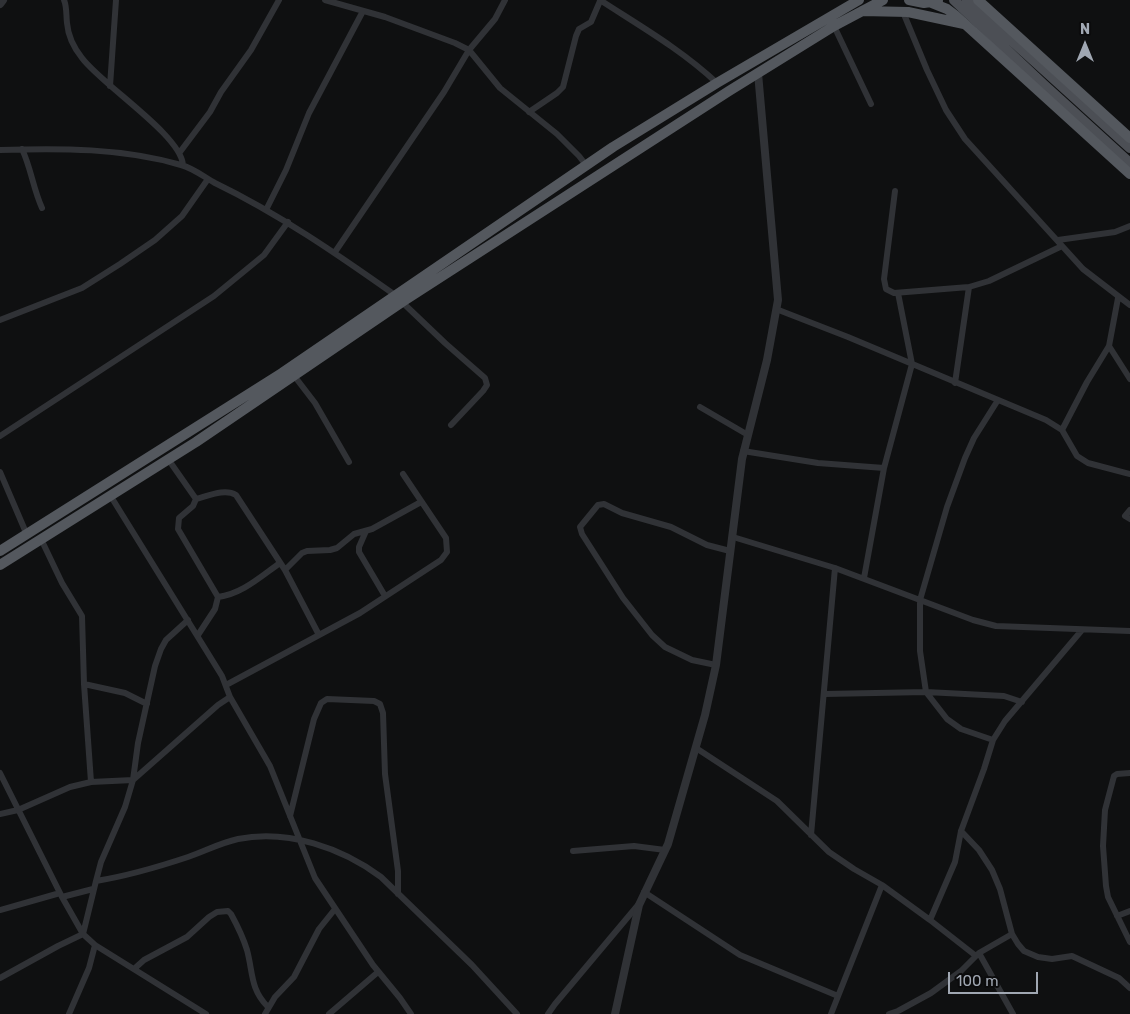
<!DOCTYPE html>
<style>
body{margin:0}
#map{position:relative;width:1130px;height:1014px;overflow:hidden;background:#0f1011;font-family:Rubik,sans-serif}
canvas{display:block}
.north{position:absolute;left:1060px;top:20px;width:50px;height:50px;-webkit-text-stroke:4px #0b0b0c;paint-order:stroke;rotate:0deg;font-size:14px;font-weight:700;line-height:20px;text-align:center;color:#a0a7b2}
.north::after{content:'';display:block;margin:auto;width:18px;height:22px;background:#a0a7b2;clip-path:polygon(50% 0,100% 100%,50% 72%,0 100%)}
.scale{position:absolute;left:948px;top:972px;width:90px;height:22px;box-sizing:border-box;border:2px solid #a0a7b2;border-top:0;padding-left:6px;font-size:15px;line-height:18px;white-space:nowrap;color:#a0a7b2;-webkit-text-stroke:4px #0b0b0c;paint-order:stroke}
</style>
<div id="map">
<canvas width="1130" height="1014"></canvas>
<div class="north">N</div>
<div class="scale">100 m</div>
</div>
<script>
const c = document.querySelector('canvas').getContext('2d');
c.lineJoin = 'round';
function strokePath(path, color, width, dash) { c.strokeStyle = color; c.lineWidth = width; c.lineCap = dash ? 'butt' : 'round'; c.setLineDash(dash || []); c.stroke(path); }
strokePath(new Path2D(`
 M64,0C67,7 66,15 67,23C68,35 74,48 82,58C102,85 181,135 183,165
 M325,0L385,17L455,43L469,50L500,88L557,134L579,156L586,165
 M600,0C640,26 682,50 717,83
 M903,12L927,70L946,110L965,139L1083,269L1130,305
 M834,26L871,104
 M110,86L116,0
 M529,112L557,93L563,87L576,36L579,29L591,22L600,1
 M22,149C31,168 33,188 42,208
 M0,150C60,148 123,148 181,165C193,168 204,177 215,183C279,214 337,254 395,295
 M180,152L210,112L221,92L251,50L279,0
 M895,191L884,279L886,289L894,293L969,287L989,281L1062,246
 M266,210L286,170L309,113L363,11
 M1058,240L1115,232L1130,226
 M335,252L444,92L469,50L495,19L505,0
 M402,302L445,343L485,378L487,385L483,391L451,425
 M776,309L848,337L1046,420L1062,430L1077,456L1088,463L1130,474
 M0,320L82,288L120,264L155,240L182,216L208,179
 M1109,346L1130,379
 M292,373L315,403L349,462
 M955,383L969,287
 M700,407L748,435
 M1062,430L1087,382L1109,346L1118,298
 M0,436L214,296L264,255L288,222
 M743,451L818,463L884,468
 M168,459L196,499
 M0,472L27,535
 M110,495L222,676L230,697L270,766L315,878L373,965L400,998L411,1014
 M196,499C208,496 225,488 236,495L285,570L319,635
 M196,499L193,506L179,518L178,529L218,597L215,609L198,635
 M1130,510L1125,516L1130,519
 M366,531L359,547V552L385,596
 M733,537L835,568L973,620L996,626L1130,631
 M41,539L62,583L82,616L84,684L91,782
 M285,570L302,553L307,551L330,550L337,548L354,534L372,529L421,502
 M864,578L884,468L912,364L898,293
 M218,597C242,594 260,577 280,563
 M716,665L692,660L665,647L652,635L623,598L582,534L580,527L598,505L604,504L622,513L671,527L707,545L730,551
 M84,684L125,693L147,704
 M226,685L360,613L441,560L447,552L446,538L403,474
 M825,694L926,692L1004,696L1022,702
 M993,740L961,729L947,719L926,692L920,651V600L947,507L965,458L974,438L998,400
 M696,748L777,801L829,852L854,869L882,885L930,920L976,956
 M0,773L62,897L83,934L95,945L206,1014
 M1130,773L1117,774L1114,776L1105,810L1103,846L1106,886L1108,897L1130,942
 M0,814L18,810L70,787L91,782L133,780L218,705L230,697
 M290,816L314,719L321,703L327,699L374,701L380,704L383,713L385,774L398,871V894
 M961,831L979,850L992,870L1000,889L1012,934L1018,944L1024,951L1038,957L1052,959L1072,956L1119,978L1130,988
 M811,835L835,568
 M573,851L634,846L665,850
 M96,881L101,862L125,807L133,780L138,743L155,666L161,649L166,640L188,620
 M644,892L740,955L838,996
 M62,897L93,889
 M0,910L60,893
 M1117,916L1130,911
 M930,920L955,862L961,831L984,769L993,740L1005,721L1082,630
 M83,934L96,881C127,876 158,867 188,857C205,851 220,843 238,839C288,829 342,848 381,877L472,965L517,1014
 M979,953L1013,1014
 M134,969L144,960L187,937L209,917L217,912L228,911L231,914C237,925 243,937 247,950C253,972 250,989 268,1007
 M0,978L58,946L83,934
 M69,1014L89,968L95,945
 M265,1014L275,997L294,977L319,929L335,909
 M329,1014L378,972
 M548,1014L555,1004L638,905
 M831,1014L882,885
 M889,1014L898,1011L931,993L961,971L979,953L1012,934`), '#303236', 6);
strokePath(new Path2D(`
 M0,4L3,0
 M615,1014L639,905L668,844L705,715L716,665L742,459L767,360L778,300L758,73`), '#303236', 8);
strokePath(new Path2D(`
 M954,0L1043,84L1130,163
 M967,0L1130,148`), '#4c4f55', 10);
strokePath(new Path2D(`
 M909,0L924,3L938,1
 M978,0L1130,138
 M932,3L947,9L955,15L1130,174
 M862,11L908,12L964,24
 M0,551L282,373L613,147L717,83L859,0
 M0,565L196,442L402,302L729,91L834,26L883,0`), '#54585e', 10);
</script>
